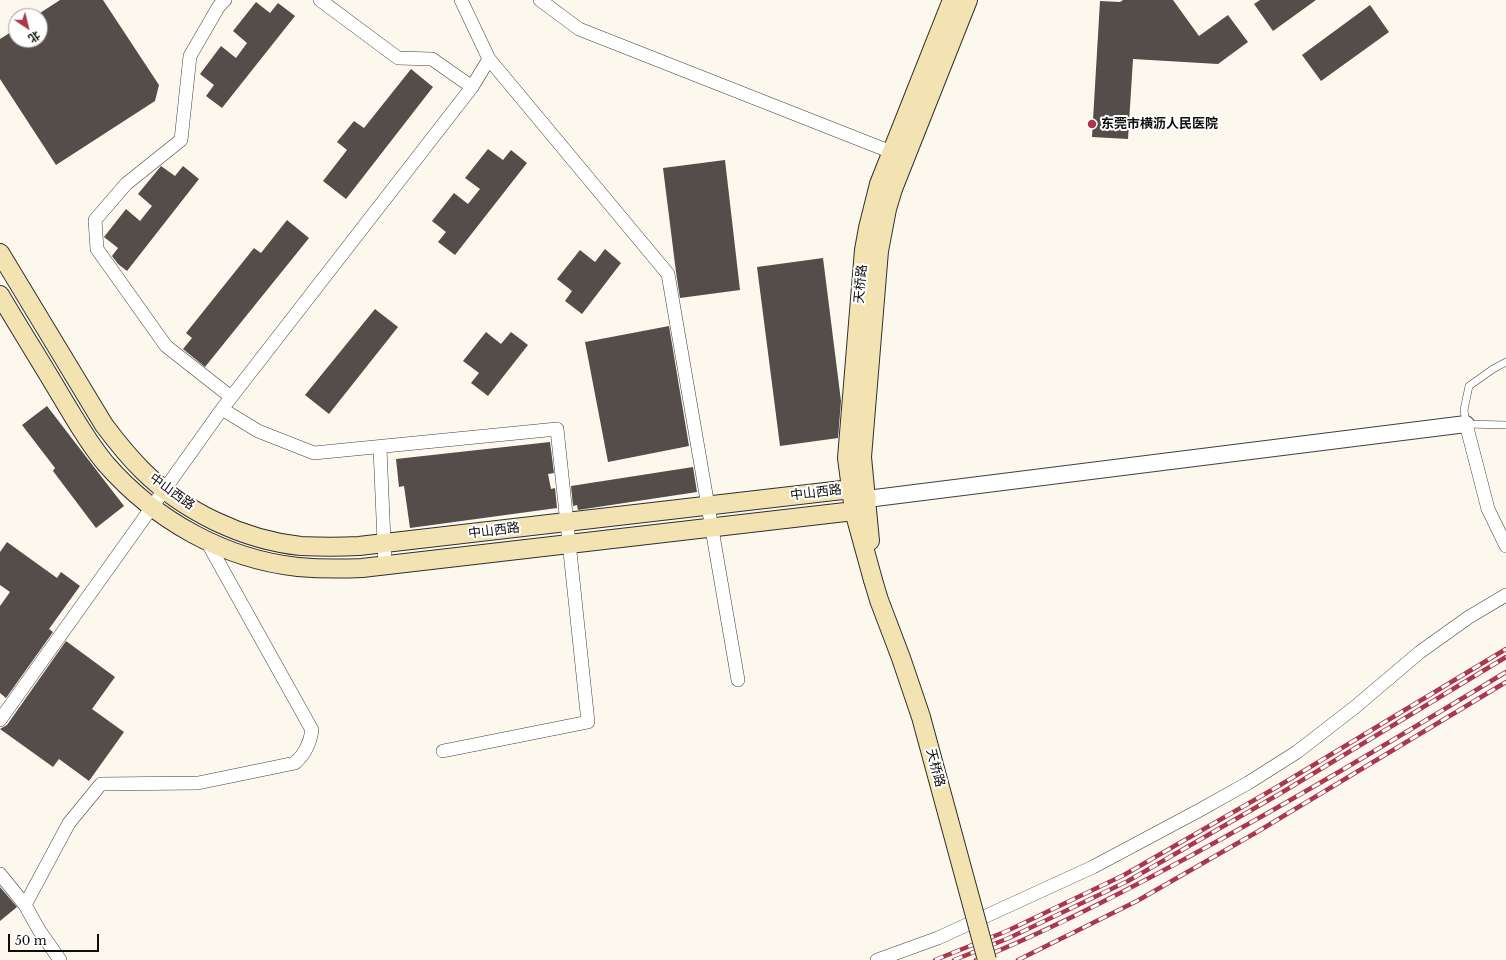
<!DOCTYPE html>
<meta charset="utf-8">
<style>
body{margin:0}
#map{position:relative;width:1506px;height:960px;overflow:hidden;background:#fdf8ee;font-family:"Libre Baskerville","Noto Sans SC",serif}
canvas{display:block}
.north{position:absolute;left:8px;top:8px;width:40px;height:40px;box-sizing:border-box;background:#fff;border:1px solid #9e9e9e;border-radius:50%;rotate:145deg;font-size:11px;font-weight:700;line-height:16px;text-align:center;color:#0d0d0d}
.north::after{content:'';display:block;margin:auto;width:14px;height:18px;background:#aa374d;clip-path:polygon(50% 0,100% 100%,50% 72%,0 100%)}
.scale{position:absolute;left:8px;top:934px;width:91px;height:18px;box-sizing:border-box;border:2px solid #0d0d0d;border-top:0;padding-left:5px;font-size:12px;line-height:14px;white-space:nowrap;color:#0d0d0d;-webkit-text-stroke:3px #fff;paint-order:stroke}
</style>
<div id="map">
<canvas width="1506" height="960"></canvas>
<div class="north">北</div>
<div class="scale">50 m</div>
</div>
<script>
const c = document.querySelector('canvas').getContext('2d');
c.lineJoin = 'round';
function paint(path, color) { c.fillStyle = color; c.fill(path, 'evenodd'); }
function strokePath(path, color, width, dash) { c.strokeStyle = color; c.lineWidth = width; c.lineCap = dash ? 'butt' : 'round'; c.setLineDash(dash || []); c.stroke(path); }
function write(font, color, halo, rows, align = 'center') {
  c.font = font + ' "Libre Baskerville","Noto Sans SC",serif'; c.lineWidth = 4; c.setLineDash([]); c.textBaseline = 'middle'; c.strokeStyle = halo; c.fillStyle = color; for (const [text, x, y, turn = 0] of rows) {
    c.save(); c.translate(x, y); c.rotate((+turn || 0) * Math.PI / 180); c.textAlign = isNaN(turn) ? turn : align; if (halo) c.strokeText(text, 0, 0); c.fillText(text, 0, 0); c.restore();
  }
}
paint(new Path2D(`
 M60,0H103L159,85L155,101L56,165L0,79V39L16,29V40H40V13Z
 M1123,0H1173L1199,36L1228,15L1248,42L1218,64L1133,59L1128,139L1092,137L1100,1L1120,2Z
 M1260,0H1316L1273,31L1254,4Z
 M256,2L270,13L278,3L295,16L222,108L206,96L214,85L200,74L221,46L236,58L247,43L233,31Z
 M1370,5L1389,32L1321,81L1302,55Z
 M411,69L433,87L346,199L323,181L347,150L337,142L354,121L364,128Z
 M488,149L503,160L511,150L527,163L455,255L438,242L446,232L432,221L454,193L468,204L480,189L465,178Z
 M725,160L740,290L680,298L676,272L663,168Z
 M161,166L175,176L183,166L199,179L127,271L118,264L112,256L118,248L104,237L126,209L140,221L152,206L138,194Z
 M287,220L309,238L205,367L183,349L192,338L186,333L254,248L261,253Z
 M605,249L621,263L582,314L565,301L572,291L557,279L580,250L595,262Z
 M823,258L841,401L838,438L780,446L757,267Z
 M375,309L398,327L329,414L305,395Z
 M669,326L689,446L608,462L585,342Z
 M486,332L501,344L511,332L528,345L488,396L471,383L479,373L463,361Z
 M47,406L124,506L96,528L53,471L55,468L22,425Z
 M550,442L554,473L548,474L551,489L555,488L557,508L410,528L404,486L399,487L396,459Z
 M693,467L697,492L578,510L577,505L573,506L571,486Z
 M7,542L57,578L61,572L80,586L49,629L53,632L6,698L0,693V606L10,592L0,585V552Z
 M66,641L115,677L92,709L124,732L89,781L59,759L53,767L0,729L7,725Z
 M0,887L17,907L0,921Z`), '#544d4a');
const service = new Path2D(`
 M1506,362L1493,369L1469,386L1464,410L1466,424L1506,425`);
const minor = new Path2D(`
 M225,0L219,6L190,56L181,140L126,184L95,220L97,249L166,346L231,397
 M320,0L398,58L432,59L472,87
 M461,0L489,59L668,274L738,680
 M540,0L579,29L899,155
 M222,409L258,431L314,453L557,429L588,722L443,751
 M1466,424L1488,509L1506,546
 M380,448L385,565
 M0,720L222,409L472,87L489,59
 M0,874L25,905L39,930L60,960
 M25,905L69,823L101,784L198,783L295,763C305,754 310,744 312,730L206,540
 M877,960L938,938L1093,867L1198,811L1248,783L1297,752L1355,707L1420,652L1469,617L1506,595`);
const tertiary = new Path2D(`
 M867,499L1466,424`);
const secondary = new Path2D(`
 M0,253L104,425C116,441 128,456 142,470C183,511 243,540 301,546C321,547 340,547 359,546L851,489L867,499
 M0,295C20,329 41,362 61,396C75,419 88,443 106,464C155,520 224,559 298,567C320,569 340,569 362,568L854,511L867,499
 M870,541L862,457L879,251L887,209L893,189L968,0
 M873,580L854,511L847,458L864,250L868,228L879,184L952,0`);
strokePath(service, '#404040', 8);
strokePath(minor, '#404040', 14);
strokePath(tertiary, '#404040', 18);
strokePath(secondary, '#2f2f2f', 20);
strokePath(service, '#fff', 7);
strokePath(minor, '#fff', 13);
strokePath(tertiary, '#fff', 16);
strokePath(secondary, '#f4e3b2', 18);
const rail = new Path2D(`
 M935,960L1007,931L1124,875L1277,787L1506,649
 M954,960L1009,938L1128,881L1281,793L1506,657
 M976,960C1046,932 1114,897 1181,861C1291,802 1398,737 1506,672
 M1018,960L1137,901L1257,832L1506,682`);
strokePath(rail, '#aa374d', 4.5);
strokePath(rail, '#fff', 3, [9]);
const secondaryBridge = new Path2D(`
 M873,580L879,600L901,658L921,717L987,960`);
strokePath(secondaryBridge, '#2f2f2f', 20, []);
strokePath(secondaryBridge, '#f4e3b2', 18);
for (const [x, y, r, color] of [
 [1092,124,5,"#aa374d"]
]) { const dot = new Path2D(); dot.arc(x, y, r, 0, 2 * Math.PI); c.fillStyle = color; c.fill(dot); strokePath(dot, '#fff', 1.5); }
write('bold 13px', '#0d0d0d', '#fff', [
 ["东莞市横沥人民医院",1101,124]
], 'left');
write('13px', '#0d0d0d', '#fff', [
 ["天桥路",861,284,-85],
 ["中山西路",172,492,36],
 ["中山西路",816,493,-7],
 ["中山西路",494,531,-7],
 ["天桥路",935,768,75]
]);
</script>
